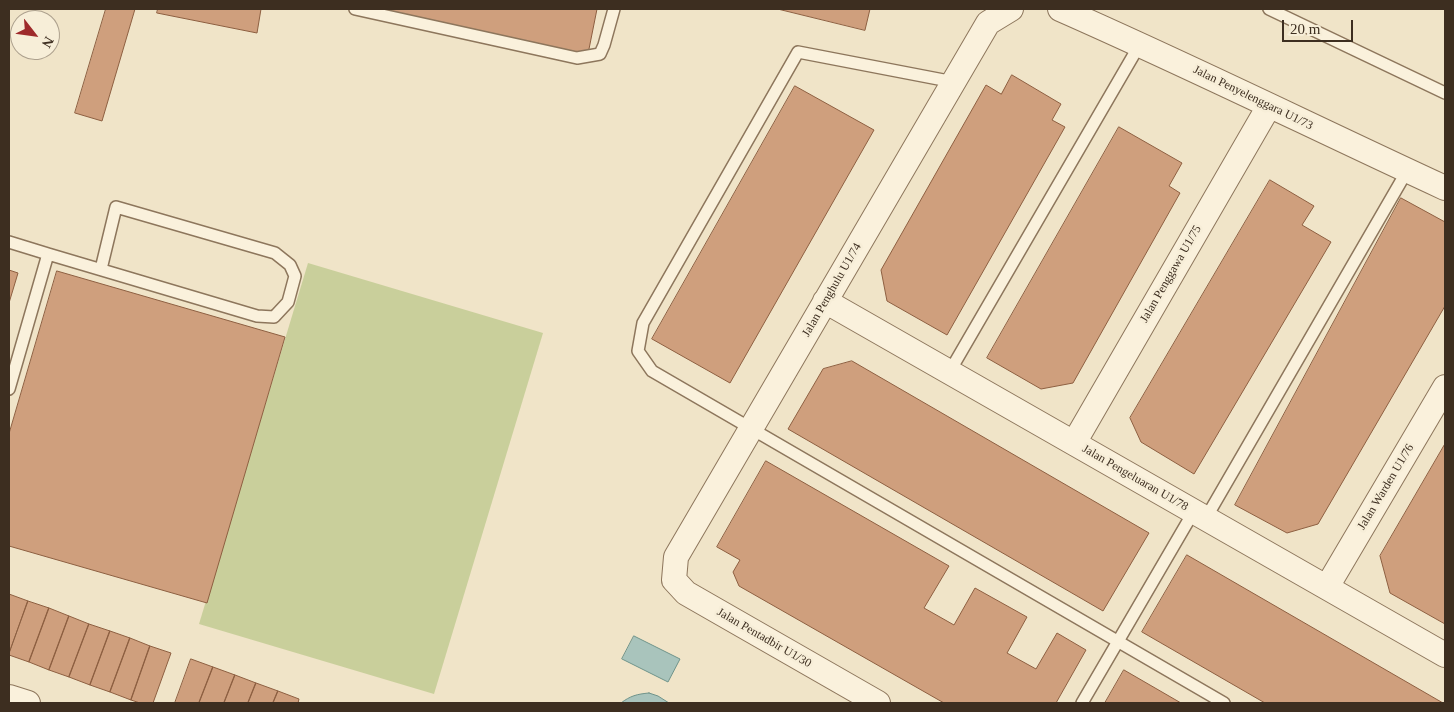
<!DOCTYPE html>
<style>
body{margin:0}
#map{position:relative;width:1454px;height:712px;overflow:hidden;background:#f0e4c8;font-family:Georgia,serif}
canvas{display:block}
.frame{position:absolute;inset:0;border:10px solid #3d2e20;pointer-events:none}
.north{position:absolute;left:10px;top:10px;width:50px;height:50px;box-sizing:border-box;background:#f7eed8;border:1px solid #ada18e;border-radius:50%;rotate:120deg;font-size:14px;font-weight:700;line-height:20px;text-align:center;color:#3d2e20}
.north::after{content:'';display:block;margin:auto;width:18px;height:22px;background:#9e2a2b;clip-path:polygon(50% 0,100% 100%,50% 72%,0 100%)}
.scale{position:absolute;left:1282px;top:20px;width:71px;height:22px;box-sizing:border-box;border:2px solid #3d2e20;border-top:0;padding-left:6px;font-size:15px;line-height:18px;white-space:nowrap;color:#3d2e20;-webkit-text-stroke:4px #f7eed8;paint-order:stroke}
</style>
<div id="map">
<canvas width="1454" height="712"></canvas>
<div class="frame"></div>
<div class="north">N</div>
<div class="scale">20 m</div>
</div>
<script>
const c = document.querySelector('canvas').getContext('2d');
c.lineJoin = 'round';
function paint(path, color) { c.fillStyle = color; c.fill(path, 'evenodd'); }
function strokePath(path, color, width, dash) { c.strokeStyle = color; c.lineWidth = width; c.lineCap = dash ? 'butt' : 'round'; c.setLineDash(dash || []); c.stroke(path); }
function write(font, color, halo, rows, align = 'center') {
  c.font = font + ' Georgia,serif'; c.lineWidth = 5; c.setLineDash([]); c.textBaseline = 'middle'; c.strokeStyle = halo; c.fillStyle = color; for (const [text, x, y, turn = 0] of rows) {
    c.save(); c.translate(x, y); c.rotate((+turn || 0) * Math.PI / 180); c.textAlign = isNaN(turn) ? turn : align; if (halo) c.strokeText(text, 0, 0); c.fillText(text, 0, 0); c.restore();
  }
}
paint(new Path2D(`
 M308,263L543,333L434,694L199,624Z`), '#c9cf9b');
const water = new Path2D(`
 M634,636L680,659L668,682L622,659Z
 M649,693L658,696L669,703H621C630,696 637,694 649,693Z`);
paint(water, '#a9c4bc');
strokePath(water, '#6f938a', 1);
const building = new Path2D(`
 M106,9H135L102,121L75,113Z
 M158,9H261L257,33L157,13Z
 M375,9H597L588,54Z
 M778,9H870L865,30Z
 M1012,75L1061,104L1052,120L1065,127L947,335L887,301L881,270L986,85L1001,94Z
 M795,86L874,130L730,383L652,339Z
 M1119,127L1182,163L1169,186L1180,193L1073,383L1041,389L987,358Z
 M1270,180L1314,206L1302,225L1331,242L1194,474L1141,442L1130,418Z
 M1401,198L1445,222V306L1318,524L1287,533L1235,505Z
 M9,270L18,273L9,303Z
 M57,271L285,337L207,603L9,546V434Z
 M852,361L1149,533L1103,611L788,429L823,369Z
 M1445,444V624L1390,593L1380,556Z
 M766,461L949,566L924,608L954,625L975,588L1027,617L1007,653L1036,669L1057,633L1086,650L1056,703H944L739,586L733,572L740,560L717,547Z
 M1187,555L1443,703H1265L1142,632Z
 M9,594L28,601L9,653Z
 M28,601L49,608L29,662L9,655Z
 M49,608L69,616L49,670L29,662Z
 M69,616L89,624L69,677L49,670Z
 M89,624L110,631L90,685L69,677Z
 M110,631L130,638L110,692L90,685Z
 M130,638L150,646L131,700L110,692Z
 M150,646L171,653L153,703H140L131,700Z
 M191,659L213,667L199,703H175Z
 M213,667L235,675L224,703H199Z
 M1124,670L1181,703H1105Z
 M235,675L256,683L248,703H224Z
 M256,683L278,691L273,703H248Z
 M278,691L299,699L298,703H273Z`);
paint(building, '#cf9f7d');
strokePath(building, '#8d5f41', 1);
const lane = new Path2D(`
 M355,9L577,58L600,54L604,45L614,9
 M1269,9L1445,93
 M954,82L798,52L643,323L638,351L652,371L1224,703
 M9,242L48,254L9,389
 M48,254L257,316L274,317L288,302L295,276L290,265L275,253L116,207L101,269
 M950,371L1140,44
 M1206,518L1407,171
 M1082,703L1194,511`);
const street = new Path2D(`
 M1060,9C1190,66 1317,129 1445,188
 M825,301L1445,655
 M1074,443L1269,106
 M1327,587L1445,387
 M9,697L28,703
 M878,703L686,593L674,580L676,557L988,23L1011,9`);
strokePath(lane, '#8d765c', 14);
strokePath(street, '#8d765c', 26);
strokePath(lane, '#faf1dc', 11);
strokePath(street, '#faf1dc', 24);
write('12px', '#3d2e20', '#f7eed8', [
 ["Jalan Penyelenggara U1/73",1253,98,26],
 ["Jalan Penggawa U1/75",1171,274,-60],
 ["Jalan Penghulu U1/74",832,290,-60],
 ["Jalan Pengeluaran U1/78",1135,478,30],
 ["Jalan Warden U1/76",1386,487,-59],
 ["Jalan Pentadbir U1/30",764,638,30]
]);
</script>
